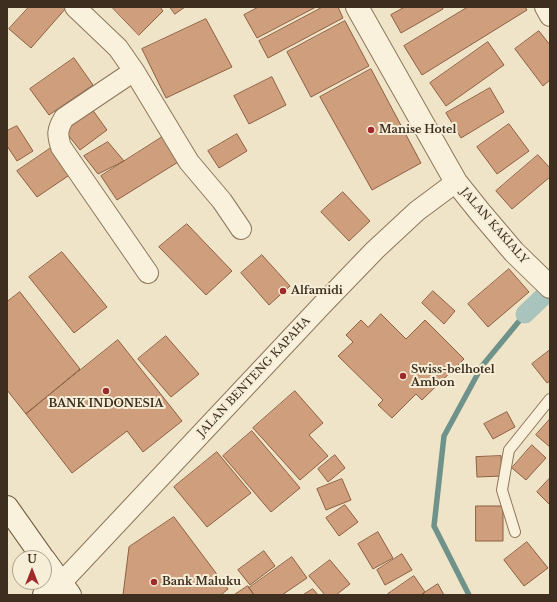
<!DOCTYPE html>
<style>
body{margin:0}
#map{position:relative;width:557px;height:602px;overflow:hidden;background:#f0e4c8;font-family:"Libre Baskerville",serif}
canvas{display:block}
.frame{position:absolute;inset:0;border:8px solid #3d2e20;pointer-events:none}
.north{position:absolute;left:12px;top:550px;width:40px;height:40px;box-sizing:border-box;background:#f7eed8;border:1px solid #ada18e;border-radius:50%;rotate:0deg;font-size:11px;font-weight:700;line-height:16px;text-align:center;color:#3d2e20}
.north::after{content:'';display:block;margin:auto;width:14px;height:18px;background:#9e2a2b;clip-path:polygon(50% 0,100% 100%,50% 72%,0 100%)}
</style>
<div id="map">
<canvas width="557" height="602"></canvas>
<div class="frame"></div>
<div class="north">U</div>
</div>
<script>
const c = document.querySelector('canvas').getContext('2d');
c.lineJoin = 'round';
function strokePath(path, color, width, dash) { c.strokeStyle = color; c.lineWidth = width; c.lineCap = dash ? 'butt' : 'round'; c.setLineDash(dash || []); c.stroke(path); }
function paint(path, color) { c.fillStyle = color; c.fill(path, 'evenodd'); }
function write(font, color, halo, rows, align = 'center') {
  c.font = font + ' "Libre Baskerville",serif'; c.lineWidth = 4; c.setLineDash([]); c.textBaseline = 'middle'; c.strokeStyle = halo; c.fillStyle = color; for (const [text, x, y, turn = 0] of rows) {
    c.save(); c.translate(x, y); c.rotate((+turn || 0) * Math.PI / 180); c.textAlign = isNaN(turn) ? turn : align; if (halo) c.strokeText(text, 0, 0); c.fillText(text, 0, 0); c.restore();
  }
}
strokePath(new Path2D(`
 M469,595L434,526L444,436L482,366L525,314`), '#6f938a', 5.5);
strokePath(new Path2D(`
 M525,314L550,290`), '#a9c4bc', 19);
const building = new Path2D(`
 M29,7H67L31,48L9,29Z
 M112,7H160L163,11L139,35Z
 M170,7H185L175,14Z
 M259,7H316L257,38L244,15Z
 M323,7H338L343,18L268,58L259,41Z
 M405,7H442L443,9L401,33L391,15Z
 M468,7H525L527,10L422,75L404,46Z
 M206,19L232,67L166,98L142,49Z
 M345,21L369,66L311,97L287,52Z
 M539,31L550,45V80L543,86L515,49Z
 M488,42L504,65L446,106L430,83Z
 M74,58L93,85L49,115L30,89Z
 M371,69L421,163L372,190L320,97Z
 M272,77L286,105L249,124L234,96Z
 M490,88L504,112L461,138L446,113Z
 M89,105L107,130L80,150L61,126Z
 M509,124L529,151L497,174L477,147Z
 M17,126L33,151L17,161L7,146V131Z
 M167,134L183,159L117,200L101,176Z
 M237,134L247,151L219,168L208,151Z
 M108,142L124,161L98,174L84,156Z
 M51,148L71,174L37,197L17,171Z
 M538,155L550,168V177L512,209L496,191Z
 M343,192L370,221L349,241L321,212Z
 M187,224L232,271L206,295L159,247Z
 M62,252L107,307L74,333L29,277Z
 M262,255L290,286L269,305L241,273Z
 M509,269L529,292L488,327L468,304Z
 M433,291L455,311L444,324L422,303Z
 M20,292L80,369L26,414L7,390V302Z
 M381,314L406,339L425,320L464,359L422,400L416,394L392,418L378,405L383,400L338,356L353,342L346,335L361,320L368,327Z
 M166,336L199,374L171,397L138,359Z
 M118,340L182,421L143,452L127,431L72,473L26,414Z
 M550,350V381L547,383L532,364Z
 M295,391L323,423L309,435L328,456L300,480L253,428Z
 M507,412L515,427L493,439L484,424Z
 M550,419V447L536,435Z
 M252,431L300,488L271,512L223,456Z
 M532,445L546,458L526,480L512,468Z
 M217,452L251,493L207,527L174,487Z
 M335,455L345,468L328,482L318,469Z
 M501,456L502,476L477,477L476,457Z
 M550,478V505L537,492Z
 M342,479L351,500L326,510L317,489Z
 M345,505L358,522L339,536L326,518Z
 M476,506H503V541H476Z
 M174,517L228,589L221,595H123L129,547Z
 M378,532L393,558L373,569L358,544Z
 M527,542L548,568L524,586L504,560Z
 M264,551L275,566L250,585L238,570Z
 M402,554L412,570L385,585L377,570Z
 M292,557L307,578L282,595H254L249,588Z
 M330,560L350,584L336,595H325L309,576Z
 M414,576L425,592L421,595H389L388,594Z
 M438,584L444,595H421L425,592Z
 M248,586L254,595H234Z
 M313,589L318,595H303Z`);
paint(building, '#cf9f7d');
strokePath(building, '#8d5f41', 1);
const service = new Path2D(`
 M515,532L502,490L509,450L550,399`);
const minor = new Path2D(`
 M75,7L118,48L134,71L64,118C57,130 57,134 61,147L148,273
 M545,7L550,16
 M134,71L189,162L222,201L241,229
 M61,583L322,305L375,250L417,211L456,182`);
const tertiary = new Path2D(`
 M357,7L456,182L480,212L514,252L550,287`);
const secondary = new Path2D(`
 M7,507L43,558
 M44,559L70,595
 M44,595L61,583`);
strokePath(service, '#8d765c', 12);
strokePath(minor, '#8d765c', 22);
strokePath(tertiary, '#8d765c', 24);
strokePath(secondary, '#6f573f', 24);
strokePath(service, '#faf1dc', 10);
strokePath(minor, '#faf1dc', 20);
strokePath(tertiary, '#faf1dc', 22);
strokePath(secondary, '#faf1dc', 22);
for (const [x, y, r, color] of [
 [371,130,4,"#9e2a2b"],
 [283,291,4,"#9e2a2b"],
 [403,376,4,"#9e2a2b"],
 [106,391,4,"#9e2a2b"],
 [154,582,4,"#9e2a2b"]
]) { const dot = new Path2D(); dot.arc(x, y, r, 0, 2 * Math.PI); c.fillStyle = color; c.fill(dot); strokePath(dot, '#f7eed8', 1.5); }
write('bold 11px', '#3d2e20', '#f7eed8', [
 ["Manise Hotel",379,130],
 ["Alfamidi",291,291],
 ["Swiss-belhotel",411,370],
 ["Ambon",411,383],
 ["BANK INDONESIA",106,404,"center"],
 ["Bank Maluku",162,582]
], 'left');
write('11px', '#3d2e20', '#f7eed8', [
 ["JALAN KAKIALY",494,226,49],
 ["JALAN BENTENG KAPAHA",254,377,-47]
]);
</script>
